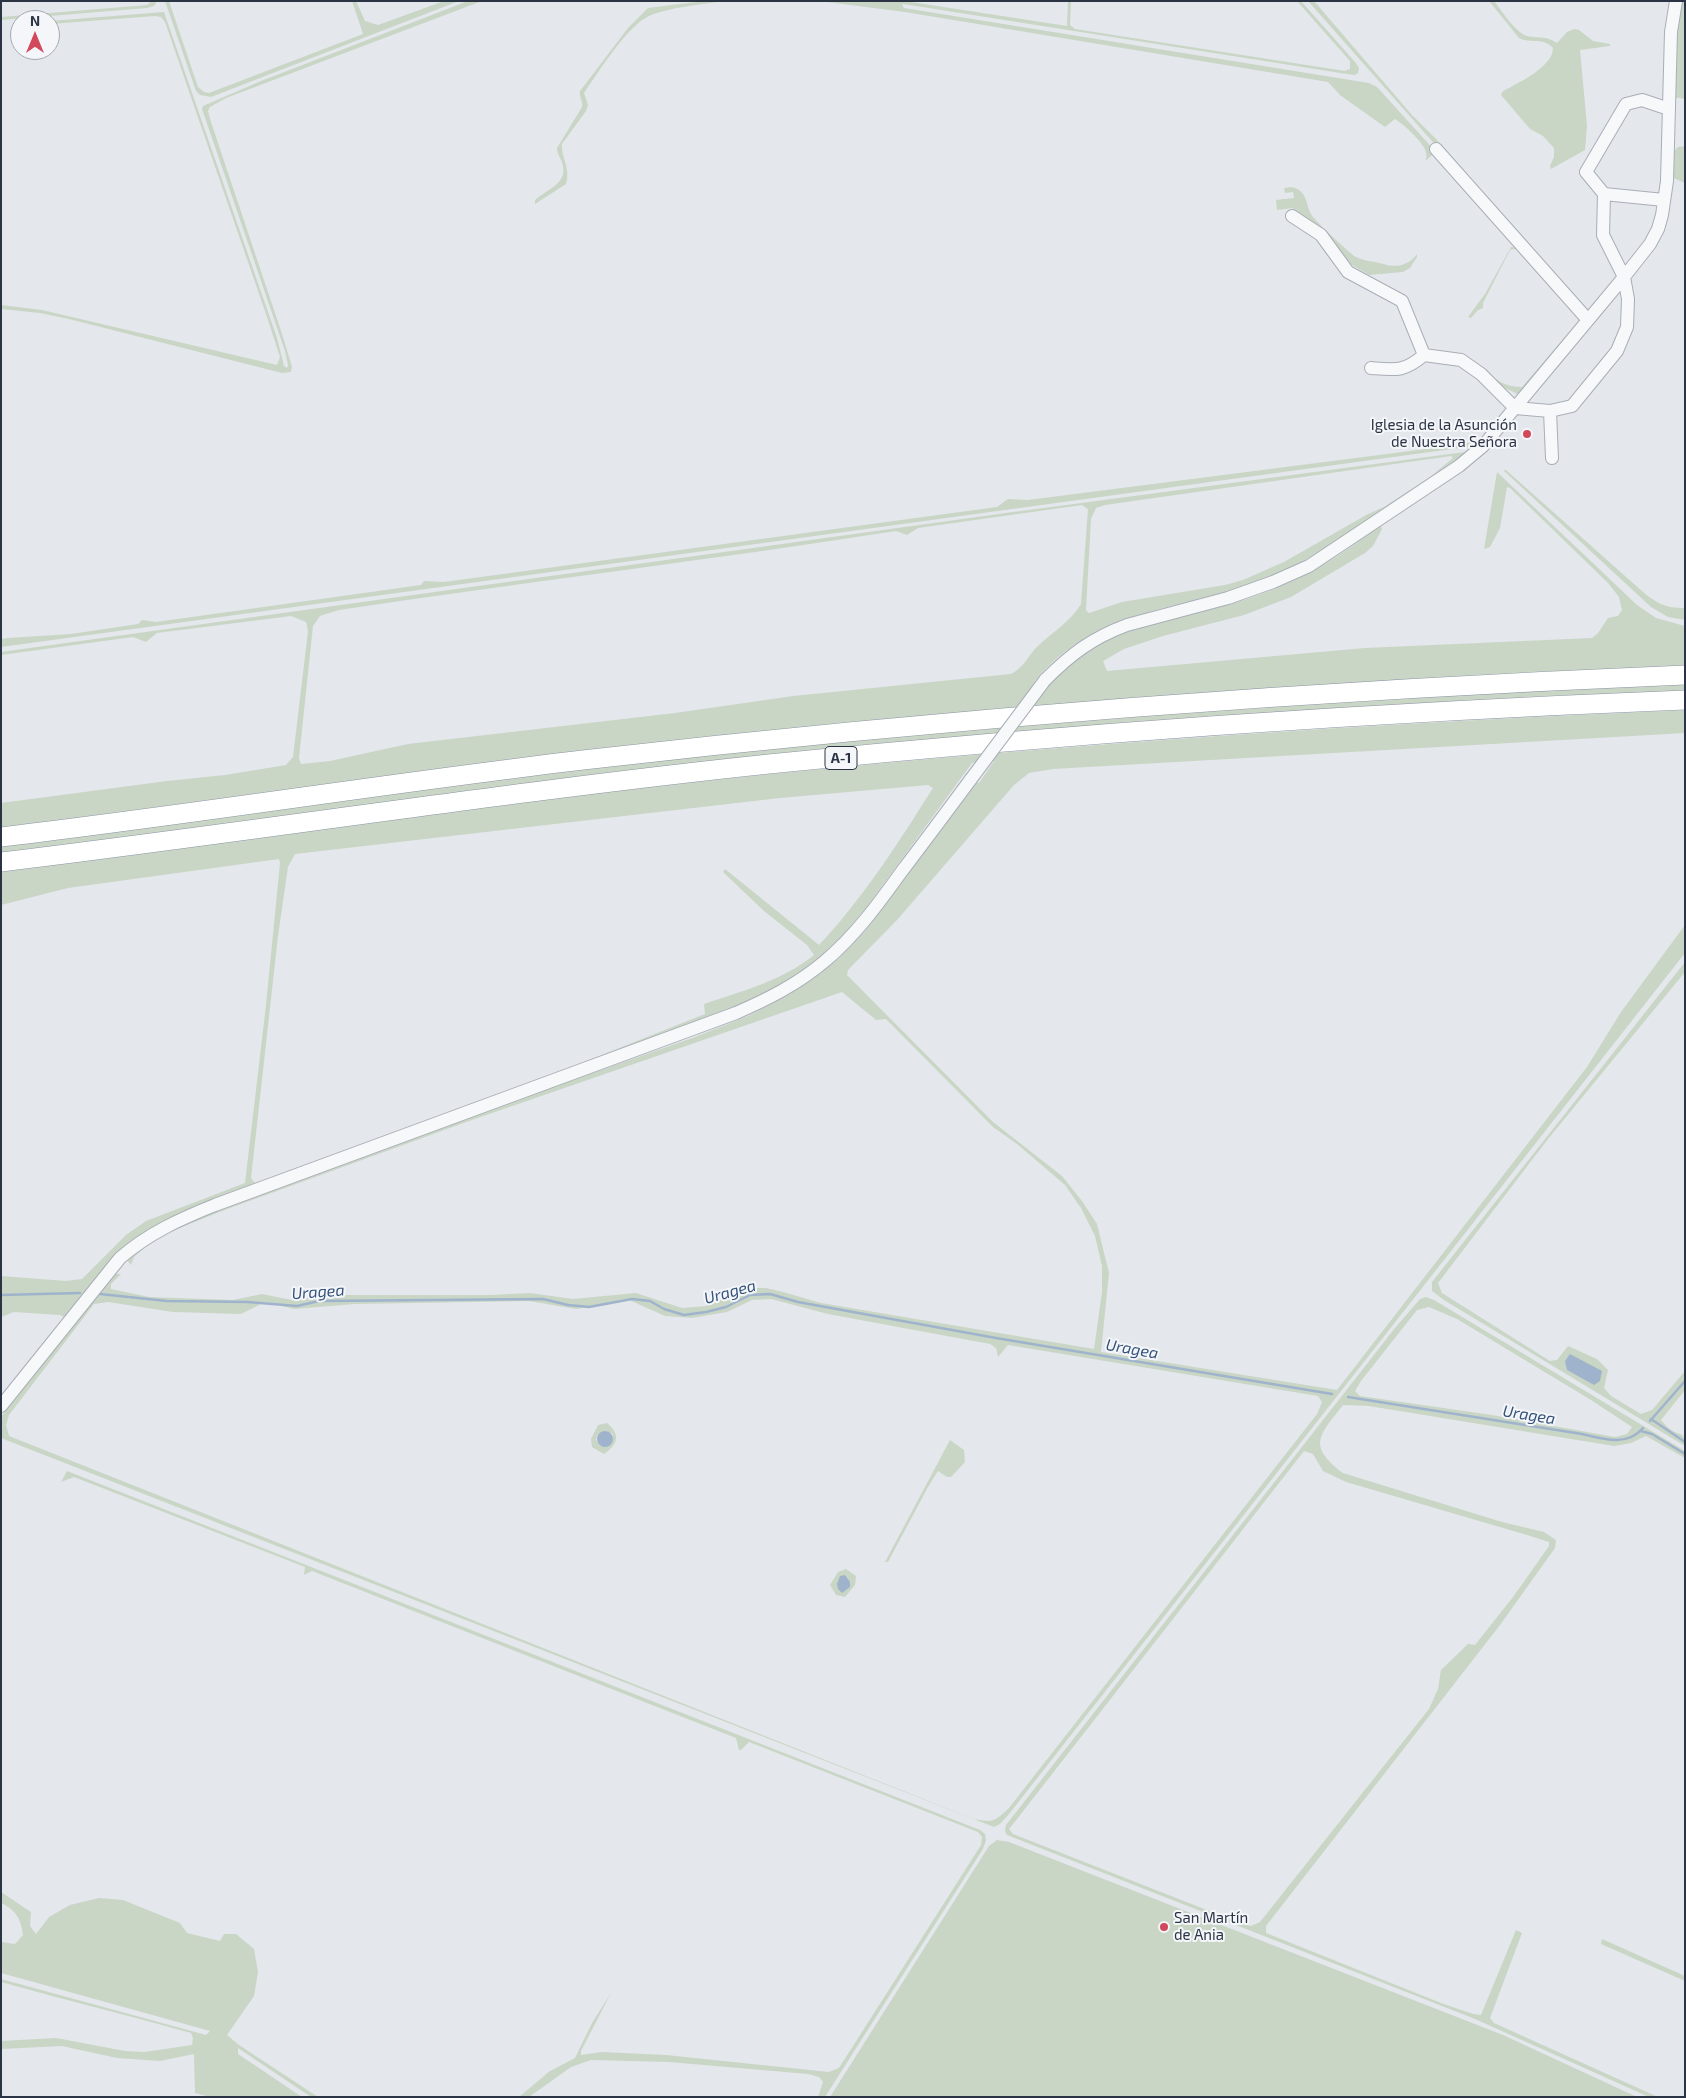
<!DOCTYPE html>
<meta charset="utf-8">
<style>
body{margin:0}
#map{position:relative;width:1686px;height:2098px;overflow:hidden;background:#e4e7ec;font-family:"Exo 2",sans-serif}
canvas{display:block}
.frame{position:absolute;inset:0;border:2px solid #2b3445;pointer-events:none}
.north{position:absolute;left:10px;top:10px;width:50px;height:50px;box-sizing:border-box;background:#f4f6f9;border:1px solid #a4a8b1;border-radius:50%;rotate:0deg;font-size:14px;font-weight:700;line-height:20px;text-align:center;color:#2b3445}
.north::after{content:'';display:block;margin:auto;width:18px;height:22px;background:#d1495b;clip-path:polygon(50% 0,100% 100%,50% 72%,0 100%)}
</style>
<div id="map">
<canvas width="1686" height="2098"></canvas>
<div class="frame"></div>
<div class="north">N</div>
</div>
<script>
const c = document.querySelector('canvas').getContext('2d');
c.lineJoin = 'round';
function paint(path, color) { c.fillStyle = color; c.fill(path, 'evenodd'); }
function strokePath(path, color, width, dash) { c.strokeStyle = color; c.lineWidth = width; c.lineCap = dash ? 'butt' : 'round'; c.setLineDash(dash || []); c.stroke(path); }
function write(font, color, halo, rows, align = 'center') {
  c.font = font + ' "Exo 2",sans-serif'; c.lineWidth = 4; c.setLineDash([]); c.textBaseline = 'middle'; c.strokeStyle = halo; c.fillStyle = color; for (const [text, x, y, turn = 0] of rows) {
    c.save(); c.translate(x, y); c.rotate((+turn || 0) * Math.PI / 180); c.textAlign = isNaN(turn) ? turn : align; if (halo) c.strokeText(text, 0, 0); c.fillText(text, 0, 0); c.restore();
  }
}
paint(new Path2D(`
 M152,1H157L154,6L147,8L1,20V17L147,5Z
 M165,1H169L198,87L204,92L209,93L363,34L352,1H356L365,21L378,25L444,1H459L211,97L200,95L196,91Z
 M468,1H482L226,98L210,107L208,111L210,119L282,334L292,367L291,372L282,373L69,319L40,313L1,309V305L42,310L277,365L280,357L266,314L165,22L161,17L155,16L50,24V21L164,12L277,338L284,366L287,368L288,365L285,351L202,109L203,106L261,81Z
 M704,1H723C699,5 673,7 651,15C628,24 598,73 584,93L588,105L586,111L562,144C561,158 571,168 566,184L535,204V200C546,190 567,184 563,166C562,159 557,155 557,148L582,107C583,101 579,97 580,91L628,28L648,8Z
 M819,1H905L1067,26L1068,1H1071L1070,25L1075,29L1345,71L1350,69V61L1297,1H1301L1355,62L1359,68L1358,73L1355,75L1347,74L903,4L902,5L904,8L1369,83L1377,87L1436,152L1425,161C1426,159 1427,156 1426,153C1425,143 1403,124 1395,119L1385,127L1340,95L1328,82L905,12Z
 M1308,1H1314L1412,115L1443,146L1439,149Z
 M1489,1H1494C1501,10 1516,33 1527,36C1540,39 1545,35 1557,43L1567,32L1574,29L1579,30L1593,41L1610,44V46L1580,50L1587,126L1585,150L1551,169L1550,166L1554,157V148L1543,136L1530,129L1501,95L1503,91C1518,83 1553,67 1553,48C1544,37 1531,44 1519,38Z
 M1679,1H1684L1685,8V99L1673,97Z
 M1685,146V183L1671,177L1673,152L1678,147Z
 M1292,187C1309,191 1305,207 1313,217C1319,224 1350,254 1356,257C1363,261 1374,261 1383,264C1396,268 1408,266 1417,254V257L1410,268L1403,272L1369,275L1347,262L1295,212L1293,208L1277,210L1276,200L1294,198L1293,192L1285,193L1284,188Z
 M1511,247L1522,248L1581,316L1582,320L1520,395L1498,385L1485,372L1487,370C1496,382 1508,387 1522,387L1578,322V316L1520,250L1514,249L1510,250L1483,303V308L1478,310L1471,318L1468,317L1485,294Z
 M1487,431L1490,432L1474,446L1,647V639L8,638L71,634L138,624L142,620L156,622L421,585L424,581L444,582L997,507L1008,499L1028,500L1465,444L1482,437Z
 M1465,452V457C1422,485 1380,514 1337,540C1316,553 1294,568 1271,577C1187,611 1097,605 1035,681L1054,680C1065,669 1077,656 1091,647C1134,620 1198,614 1247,599C1295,584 1342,557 1380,524L1382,529L1373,546L1365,553L1291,597L1244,615L1163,636L1124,649L1103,661L1107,671L1365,648L1592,638L1598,633L1608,618L1618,616L1622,610L1619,597L1608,583L1510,488L1507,487L1500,528L1490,547L1484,549L1497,472L1637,605L1656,618L1685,626V667L1225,691L929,715L529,757L1,828V803L167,781L225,775L286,765L293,757L308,631L306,622L291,616L157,633L146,642L133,637L1,655V652L1006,513ZM1451,456L1453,458L1430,477L1384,507L1368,514L1284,562L1243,580L1225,585L1122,602L1089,613L1086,610L1091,519L1096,508L1105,505ZM1082,505L1088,509L1081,604C1070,623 1050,633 1035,649C1027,658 1023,668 1011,674L793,696L675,713L408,744L330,761L301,764L299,758L313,626L320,616L339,610C525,582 711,560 896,531L907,535L918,528Z
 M1503,470H1506L1643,592C1658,604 1665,608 1685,608V620L1668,617L1651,607Z
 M1685,681V694L1379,708L1,856V843L520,775L1029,721Z
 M1685,710V733L1053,769L1029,773L1014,785L897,920L848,970L847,975L993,1122L1062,1176L1082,1201L1097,1224L1109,1273L1101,1352L1337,1390L1587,1067L1621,1012L1685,925V953L1009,1814L1000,1824L994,1827L1,1438V1417L113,1274H121L111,1284V1289L149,1297L233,1300L262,1294L292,1300L330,1295H491L530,1293L573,1299L636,1293L682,1308L706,1306L749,1288H766L783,1292L821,1303L1094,1349L1102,1292V1266L1095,1236L1081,1208L1065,1185L1017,1144L993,1127L886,1019L876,1020L842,992L469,1121L222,1211L172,1231L150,1243L134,1257L131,1265L127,1260L146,1242L190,1220L499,1106L695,1037L748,1016L785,997L813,979L839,958L865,931L976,782L979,783L994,761L972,763L866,908L843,935L821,956L797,975L766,993L738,1006L499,1097L183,1212L135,1239L68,1319L60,1315L14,1312L1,1317V1276L66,1281L82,1279L126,1235L146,1221L245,1183L266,1005L280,863L279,859L68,888L1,905V872C254,839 507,801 760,775C1068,744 1376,723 1685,710ZM928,785L933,788C900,840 862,900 819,945L725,869L723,872L764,911L807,945L814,955C782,981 742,991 704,1004L705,1014L579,1064L255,1183L251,1178L278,936L288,867L295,854L780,798ZM771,1299L828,1314L990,1344L996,1348L998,1357L1008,1345L1318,1396L1322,1402L1317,1414L1009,1808C995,1821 994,1823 974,1819L9,1436L6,1425L9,1415L94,1304L108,1302L173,1312L241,1314L265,1302L294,1309L355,1304L529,1301L576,1309L629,1300L665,1316L692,1318L727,1312L752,1300Z
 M1685,962V972L1548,1139L1438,1283L1442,1293L1550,1361L1557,1360L1568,1346L1597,1359L1608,1370L1604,1388L1611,1396L1641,1414L1652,1410L1685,1371V1390L1661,1420C1664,1423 1667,1427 1670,1429C1680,1437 1685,1430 1685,1446L1444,1300L1432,1291V1282Z
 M1426,1297L1434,1300L1685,1451V1458L1646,1436L1631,1443L1614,1446L1369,1406L1343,1405C1320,1435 1306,1445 1343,1473L1502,1522L1544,1532L1556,1540L1555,1548L1500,1625L1266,1926V1933L1441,2003L1473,2014L1481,2015L1516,1930L1522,1933L1490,2018L1494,2023L1658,2097H1649L1475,2019L1007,1835L1005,1831L1006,1825L1395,1328L1420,1299ZM1429,1307L1457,1319L1591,1400L1632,1427L1627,1434L1615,1437L1492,1415L1360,1396L1355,1391L1361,1381L1417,1310ZM1304,1451L1313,1454L1323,1471L1346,1482L1527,1535L1549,1542V1546L1513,1597L1475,1645L1468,1644L1441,1670L1438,1689L1429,1709L1260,1922L1251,1926L1240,1923L1013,1834L1009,1829L1017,1819Z
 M607,1423C621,1435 618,1444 604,1454L592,1447L591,1439L598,1425ZM606,1431L613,1434L612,1442L600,1446L596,1440L597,1435Z
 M950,1440L964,1450L965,1462L951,1477H947L938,1471L928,1487L888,1562H885Z
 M67,1471L980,1830L985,1834L986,1840L983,1849L825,2097H818L823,2082L819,2077L808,2074L669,2062L591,2060L571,2067L529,2097H519L550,2071L575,2058L592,2023L611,1993L581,2051V2055L602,2052L666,2055L829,2072L839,2068L981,1845L982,1837L978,1832L749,1742L741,1750H739L736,1738L312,1571L304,1575L305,1567L74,1477L61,1482Z
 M846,1569L856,1576L855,1585L845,1597L836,1595L830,1585L838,1572Z
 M997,1840L1009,1842L1503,2035L1637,2097H830L989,1846Z
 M1,1892L31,1912L30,1926L36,1934L49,1917L70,1905L99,1898L123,1900L180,1923L187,1933L220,1941L224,1934H236L254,1949L258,1972L254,1996L227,2035L239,2045L318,2097H311L238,2048V2054L302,2097H210L195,2093L194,2054L160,2061L117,2058L62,2046L1,2049V2041L56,2038L125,2051L144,2052L192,2045L193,2038L191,2033C128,2015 64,2000 1,1982V1979L206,2035L210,2031L1,1973V1942L15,1944L23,1935C21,1919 16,1910 1,1903Z
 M1602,1939L1685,1976V1981L1601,1944Z`), '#c9d6c5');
paint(new Path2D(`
 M1570,1354L1602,1371L1600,1381L1594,1385L1567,1370L1565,1361Z
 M597 1439a8 8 0 1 1 16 0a8 8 0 1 1-16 0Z
 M845,1575L850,1582V1587L842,1593L838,1589L837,1584L840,1576Z`), '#9fb4cc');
strokePath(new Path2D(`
 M100,1294L167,1301L248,1302L297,1306L319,1301L543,1299L568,1305L589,1307L632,1299L650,1301L664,1309L684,1315L706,1312L726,1307L750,1295L770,1294L798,1302L996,1338L1332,1394
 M1,1295L80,1293
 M1348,1397L1582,1434C1603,1439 1627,1447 1643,1428
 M1651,1419L1685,1442
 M1650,1421L1685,1381
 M1641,1431L1652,1434L1685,1454`), '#9fb4cc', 2.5);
const minor = new Path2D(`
 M1436,149L1588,320
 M1664,200L1604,194L1586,172L1626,104L1642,100L1669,109
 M1292,216L1321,235L1348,272L1402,301L1424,355L1461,360L1481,374L1515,408L1550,411L1572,406L1617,351L1627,327L1628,299L1624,277L1603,235L1604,194
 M1371,368C1396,370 1404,372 1424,355
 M1550,411L1552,458
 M1045,680C1071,654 1092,638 1127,625L1228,598L1273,582L1309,566L1459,466L1483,446L1624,277L1650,244L1658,229L1662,215L1667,181L1671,32L1676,1
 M1,1406L120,1258C149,1233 180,1219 215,1205L736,1013C768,999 798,984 825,961C855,936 879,903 902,871C925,841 948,810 971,779`);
const highway = new Path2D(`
 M1,837C195,814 389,783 583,760C949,718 1317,690 1685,675
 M1,862C257,831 512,791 769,764C1073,733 1379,712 1685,700`);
strokePath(minor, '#a9aeb7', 14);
strokePath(highway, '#8b94a3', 20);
strokePath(minor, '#f7f8fa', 12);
strokePath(highway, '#fff', 19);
const minorBridge = new Path2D(`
 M971,779L1045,680`);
strokePath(minorBridge, '#a9aeb7', 14, []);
strokePath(minorBridge, '#f7f8fa', 12);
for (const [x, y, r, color] of [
 [1527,434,5,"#d1495b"],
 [1164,1927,5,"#d1495b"]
]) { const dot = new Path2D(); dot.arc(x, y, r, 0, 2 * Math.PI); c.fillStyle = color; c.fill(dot); strokePath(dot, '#f4f6f9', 2); }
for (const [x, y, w] of [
 [841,758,32]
]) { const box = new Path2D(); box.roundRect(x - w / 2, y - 11.5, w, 23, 4); c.fillStyle = '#f4f6f9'; c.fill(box); strokePath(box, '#2b3445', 1); }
write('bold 14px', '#2b3445', null, [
 ["A-1",841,758]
]);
write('15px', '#2b3445', '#f4f6f9', [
 ["Iglesia de la Asunción",1517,425],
 ["de Nuestra Señora",1517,442],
 ["San Martín",1174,1918,"left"],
 ["de Ania",1174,1935,"left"]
], 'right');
write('italic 16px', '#34527a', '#f4f6f9', [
 ["Uragea",318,1292,-4],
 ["Uragea",730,1292,-15],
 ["Uragea",1132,1349,10],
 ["Uragea",1529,1415,9]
]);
</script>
